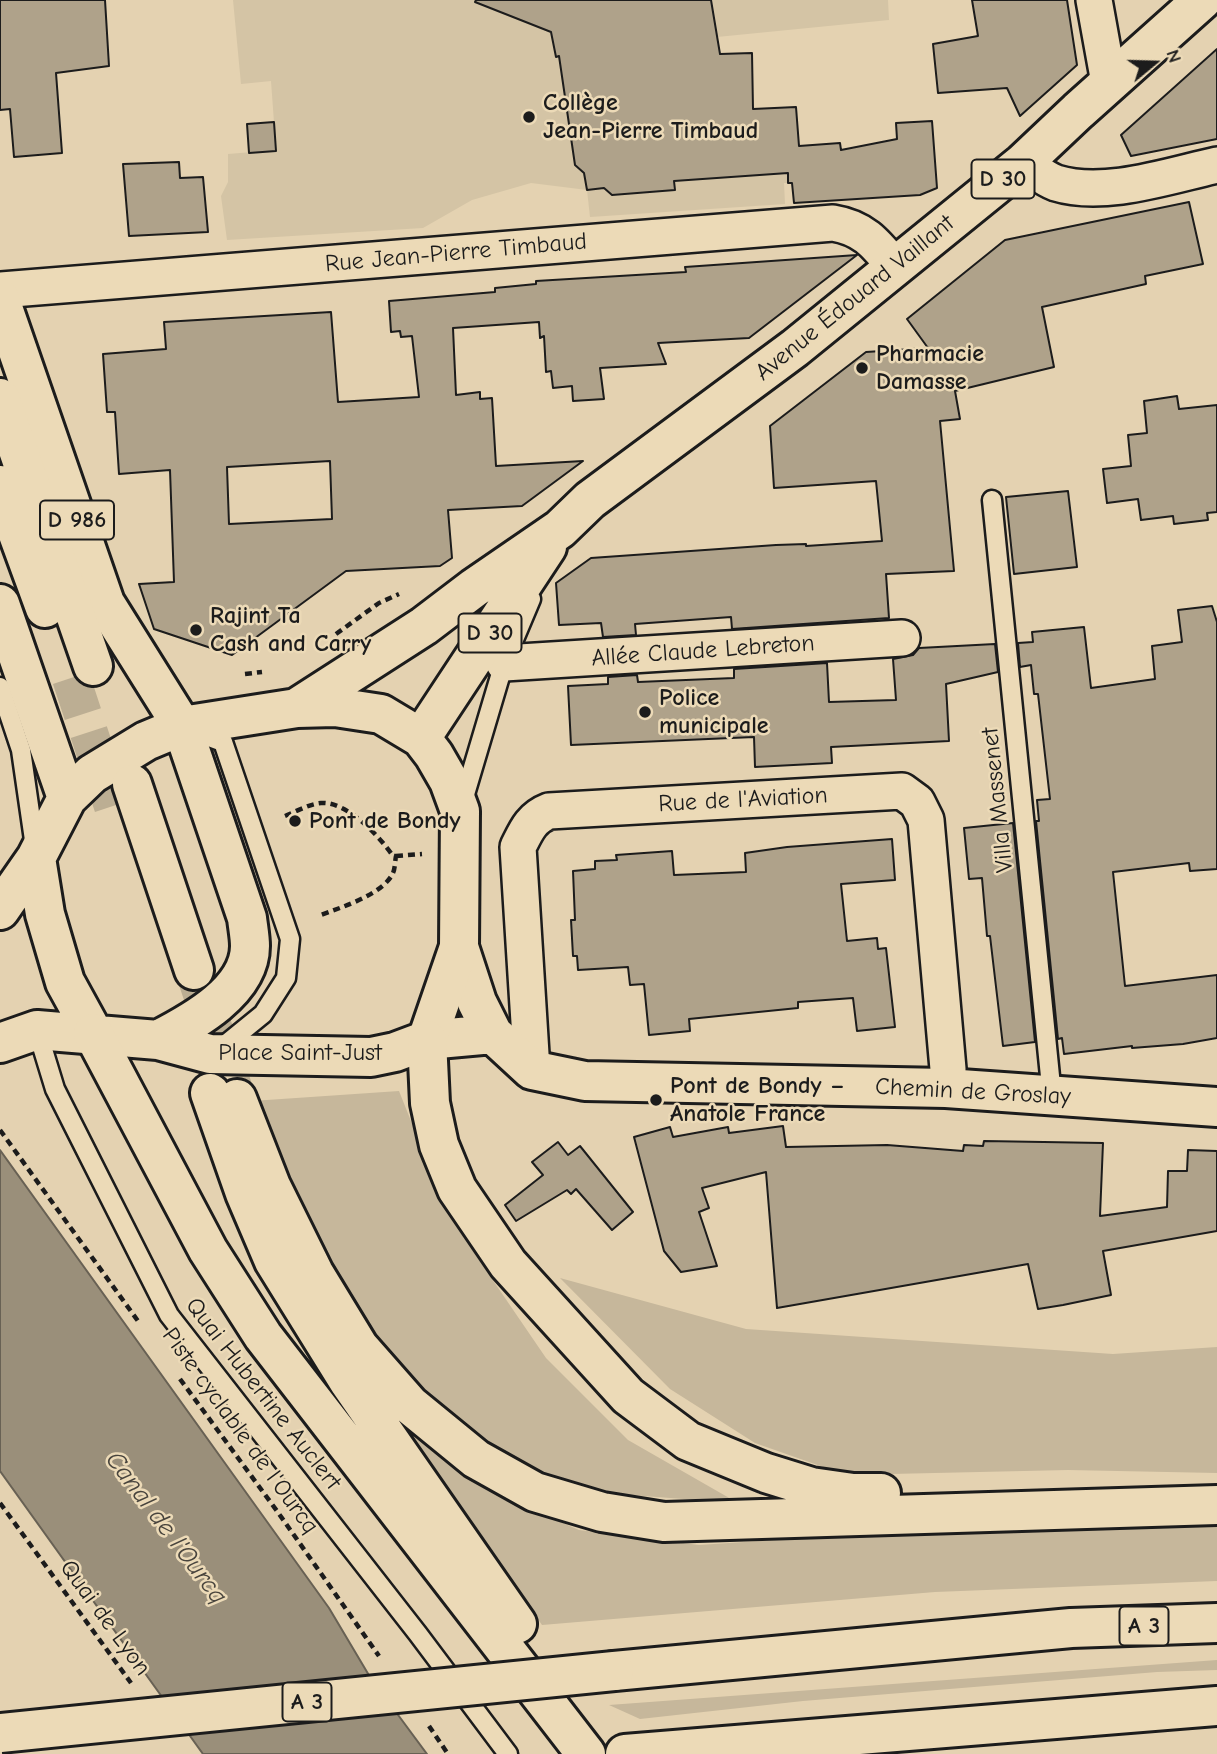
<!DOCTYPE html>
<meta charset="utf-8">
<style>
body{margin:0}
#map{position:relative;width:1217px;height:1754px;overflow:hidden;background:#e4d2b1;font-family:"Comic Neue",sans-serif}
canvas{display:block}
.north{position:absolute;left:1119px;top:28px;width:70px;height:70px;-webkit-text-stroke:5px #ecdab7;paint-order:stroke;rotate:71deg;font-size:19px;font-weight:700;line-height:28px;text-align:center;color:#1c1c1c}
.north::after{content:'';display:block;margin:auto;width:24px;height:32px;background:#1c1c1c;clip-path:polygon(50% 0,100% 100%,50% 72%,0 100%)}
</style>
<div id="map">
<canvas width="1217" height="1754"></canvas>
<div class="north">N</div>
</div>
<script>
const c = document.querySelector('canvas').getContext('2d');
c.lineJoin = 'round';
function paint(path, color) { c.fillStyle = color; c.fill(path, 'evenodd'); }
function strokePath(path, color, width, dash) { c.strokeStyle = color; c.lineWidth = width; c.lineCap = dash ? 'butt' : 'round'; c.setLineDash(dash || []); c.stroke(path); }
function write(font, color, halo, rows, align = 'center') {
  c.font = font + ' "Comic Neue",sans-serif'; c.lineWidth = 5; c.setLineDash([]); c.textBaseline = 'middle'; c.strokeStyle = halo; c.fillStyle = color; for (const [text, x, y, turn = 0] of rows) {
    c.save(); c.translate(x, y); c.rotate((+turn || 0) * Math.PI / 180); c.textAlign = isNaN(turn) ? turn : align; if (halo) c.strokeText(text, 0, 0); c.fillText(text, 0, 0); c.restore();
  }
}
paint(new Path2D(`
 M233,0H888L889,20L717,37L726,111L783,107L788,183H784L785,204L590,217L587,190L531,183L472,200L423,228L227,240L221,196L228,182V154L276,150L271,81L241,84Z`), '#d4c4a5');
paint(new Path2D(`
 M399,1091L449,1216L546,1358L628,1440L738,1503L589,1492L507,1459L412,1386L325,1261L252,1101Z
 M560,1278L746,1329L1113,1354L1217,1347V1473L1068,1470L846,1475L755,1443L670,1389Z
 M410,1434L488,1490L579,1530L699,1545L1000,1525L1217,1521V1581L935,1592L542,1625Z
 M1217,1660V1670L1157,1672L803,1701L640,1719L609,1705Z`), '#c6b79b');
const water = new Path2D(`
 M0,1150L329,1608L370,1677L427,1754H203L0,1471Z`);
paint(water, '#9a8f7a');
strokePath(water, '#686154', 2);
const building = new Path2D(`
 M0,0H105L109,66L56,73L62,153L14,157L10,109L0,110Z
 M476,0H711L720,54L752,53L753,109L796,107L799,146L840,143L841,150L897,139L896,123L932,121L937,188L920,195L794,203L792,183H788V173L674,181L675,190L612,195L604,188L587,190L584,173L575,165L559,56L556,57L551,32L475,2Z
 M972,0H1067L1077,65L1020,116L1007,88L938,93L933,44L978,36Z
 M1217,49V139L1131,156L1121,135Z
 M274,122L276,151L249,153L247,124Z
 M179,162L180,178L203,177L208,232L129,236L123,164Z
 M1189,202L1203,264L1145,276L1146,284L1042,307L1054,367L955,391L960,419L940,421L954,571L886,574L889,618L732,629L731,617L635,624L636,635L603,637L601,623L559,625L556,583L591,558L776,545L806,544V546L882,541L876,481L774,488L770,426L866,352L928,348L907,319L1005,240Z
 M857,255L749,338L658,343L666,364L600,368L604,399L573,401L572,386L553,388L551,371L546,372L544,336L540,338L539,322L453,328L456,395L480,392V399L492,398L496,466L583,461L522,506L448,510L452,558L440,566L346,571L232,655L154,629L139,584L174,582L170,470L119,474L115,412H107L103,354L166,349L164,322L331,312L338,402L419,397L412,336L401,337L400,331L391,332L389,301L495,292V288L536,284V281L686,272L685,267ZM330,461L332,519L229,524L227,467Z
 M1177,396L1179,409L1217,405V512L1207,513L1208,520L1174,524L1173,516L1141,520L1138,499L1107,503L1103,469L1131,466L1128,435L1147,433L1144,401Z
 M1068,491L1077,567L1014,574L1006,497Z
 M1212,606L1217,622V869L1190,871L1189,863L1113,872L1125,986L1217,975V1038L1183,1044L1132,1048V1046L1064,1054L1062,1038L1058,1039L1036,821H1039L1037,800L1050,799L1038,694H1034L1031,665L1020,667L1018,643L1033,642L1032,632L1084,627L1091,688L1155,679L1152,646L1182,642L1178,610Z
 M995,644L998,672L946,684L949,741L831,747L832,763L755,767L754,737L571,745L568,686L608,684V677L637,675L638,682L734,678V669L827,663L829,702L896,700L893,659L913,655L919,648Z
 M1013,823L1035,1042L1003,1046L990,936H987L982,878L969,879L964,828Z
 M892,839L895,880L841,884L847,941L877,938L878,949L886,948L895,1027L857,1031L853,998L798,1002V1008L689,1019L690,1031L649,1035L644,984L630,985L628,967L578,970L577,956H573L571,920H575L573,871L595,869V861L617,860L616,855L672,851L674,875L746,872L745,853L787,847Z
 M783,1126L786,1147L887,1145L963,1151L964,1145L983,1146L984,1141L1103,1143L1100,1216L1167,1207L1168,1171H1187L1188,1150L1217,1151V1231L1103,1251L1111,1295L1063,1305L1038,1309L1028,1264L777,1308L766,1172L702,1188L709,1208L699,1212L717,1266L681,1272L664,1251L634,1137L670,1127L673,1137L728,1127L729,1133Z
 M558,1142L568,1155L580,1146L633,1212L612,1230L576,1189L571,1194L567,1190L516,1221L505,1205L543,1175L532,1162Z`);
paint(building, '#afa28a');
strokePath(building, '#1c1c1c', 2);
strokePath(new Path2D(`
 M71,678L113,806
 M194,970L237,1099`), '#bcae93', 38, [38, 19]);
const lane = new Path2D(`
 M992,500L1052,1096
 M0,687L21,750L35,847
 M196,732L223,742L290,939L286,978L263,1014L220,1049
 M463,801L504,663L531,599
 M37,1030L55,1089L169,1315L418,1634L508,1754`);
const street = new Path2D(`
 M1094,0L1109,83
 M1023,163C1034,170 1045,179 1056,183C1104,198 1168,176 1217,165
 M0,290L833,223C864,228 876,244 895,267
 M504,663L902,638
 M532,1070L518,847C526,831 531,818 549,811L902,791L917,802L926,820L948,1069L946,1088`);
const secondary = new Path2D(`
 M459,947L477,1002L493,1034L532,1070L585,1081L946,1088L1217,1107
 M427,1040L493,1034`);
const primary = new Path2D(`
 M0,299L105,603L182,726L247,918C248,927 250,937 250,946C250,991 193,1022 158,1040
 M0,604L67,798
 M298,707L424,626L474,588L560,529L590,500L795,348L1023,163L1078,111L1202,0
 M421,738L547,547
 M36,858L45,914L65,982L93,1033
 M0,910L36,858L67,798L92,774L146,741L182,726L297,708L335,707L381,714L421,738L434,755L449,781L460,811L459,947L427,1040L395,1052L371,1057L210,1054L158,1040L37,1030L0,1043`);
const highway = new Path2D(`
 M0,398L93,666
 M0,485L45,608
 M132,784L194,970
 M93,1033L208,1250L263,1336L586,1754
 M427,1040L430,1103L439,1145L457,1189L508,1264L628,1396L688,1441L766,1473L811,1487L853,1493H881
 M210,1093L245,1193L274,1261L349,1382L517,1624
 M237,1099L271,1186L314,1273L359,1347L410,1405L476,1459L535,1492L602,1512L664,1522L1217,1505
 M614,1671L1071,1628L1217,1623
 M625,1754L1217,1706`);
strokePath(lane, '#1c1c1c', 23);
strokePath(street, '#1c1c1c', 40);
strokePath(secondary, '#1c1c1c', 44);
strokePath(primary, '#1c1c1c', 44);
strokePath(highway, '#1c1c1c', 44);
strokePath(new Path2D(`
 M336,634L379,603L399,594
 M245,674L262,672
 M285,816C295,812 309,804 321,803C347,801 380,837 393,856H396C395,861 395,869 393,873C383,895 339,908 318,916
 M396,856L422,854
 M0,1130L138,1321
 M180,1379L277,1511L379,1656
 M0,1503L131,1683
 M429,1726L448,1754`), '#1c1c1c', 4.5, [7, 5]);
strokePath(lane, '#ecdab7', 18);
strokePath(street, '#ecdab7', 35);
strokePath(secondary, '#ecdab7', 38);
strokePath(primary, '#ecdab7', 38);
strokePath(highway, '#ecdab7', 38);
const highwayBridge = new Path2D(`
 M0,1733L614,1671`);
strokePath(highwayBridge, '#1c1c1c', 44, []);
strokePath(highwayBridge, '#ecdab7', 38);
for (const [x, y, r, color] of [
 [529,117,7,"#1c1c1c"],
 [862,368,7,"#1c1c1c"],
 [196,630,7,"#1c1c1c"],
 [645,712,7,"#1c1c1c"],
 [295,821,7,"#1c1c1c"],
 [656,1100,7,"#1c1c1c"]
]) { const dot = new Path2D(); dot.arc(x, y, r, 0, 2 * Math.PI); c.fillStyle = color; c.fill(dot); strokePath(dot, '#ecdab7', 2.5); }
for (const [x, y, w] of [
 [1003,179,63],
 [77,520,74],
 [490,633,63],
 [1144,1626,49],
 [307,1702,49]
]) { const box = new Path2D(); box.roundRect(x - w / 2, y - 19.5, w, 39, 5); c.fillStyle = '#ecdab7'; c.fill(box); strokePath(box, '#1c1c1c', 2); }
write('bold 23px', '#1c1c1c', null, [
 ["D 30",1003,179],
 ["D 986",77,520],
 ["D 30",490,633],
 ["A 3",1144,1626],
 ["A 3",307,1702]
]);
write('bold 24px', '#1c1c1c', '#ecdab7', [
 ["Collège",543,103],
 ["Jean-Pierre Timbaud",543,131],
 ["Pharmacie",876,354],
 ["Damasse",876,382],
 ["Rajint Ta",210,616],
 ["Cash and Carry",210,644],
 ["Police",659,698],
 ["municipale",659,726],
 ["Pont de Bondy",309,821],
 ["Pont de Bondy –",670,1086],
 ["Anatole France",670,1114]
], 'left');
write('24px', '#1c1c1c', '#ecdab7', [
 ["Rue Jean-Pierre Timbaud",456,253,-5],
 ["Avenue Édouard Vaillant",855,298,-39],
 ["Allée Claude Lebreton",703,651,-4],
 ["Rue de l'Aviation",743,800,-3],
 ["Villa Massenet",998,800,-96],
 ["Place Saint-Just",300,1053],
 ["Chemin de Groslay",973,1092,3],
 ["Quai Hubertine Auclert",263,1394,52],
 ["Piste cyclable de l'Ourcq",240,1431,54],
 ["Quai de Lyon",105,1618,54]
]);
write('italic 26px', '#48443d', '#ecdab7', [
 ["Canal de l'Ourcq",166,1528,53]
]);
</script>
